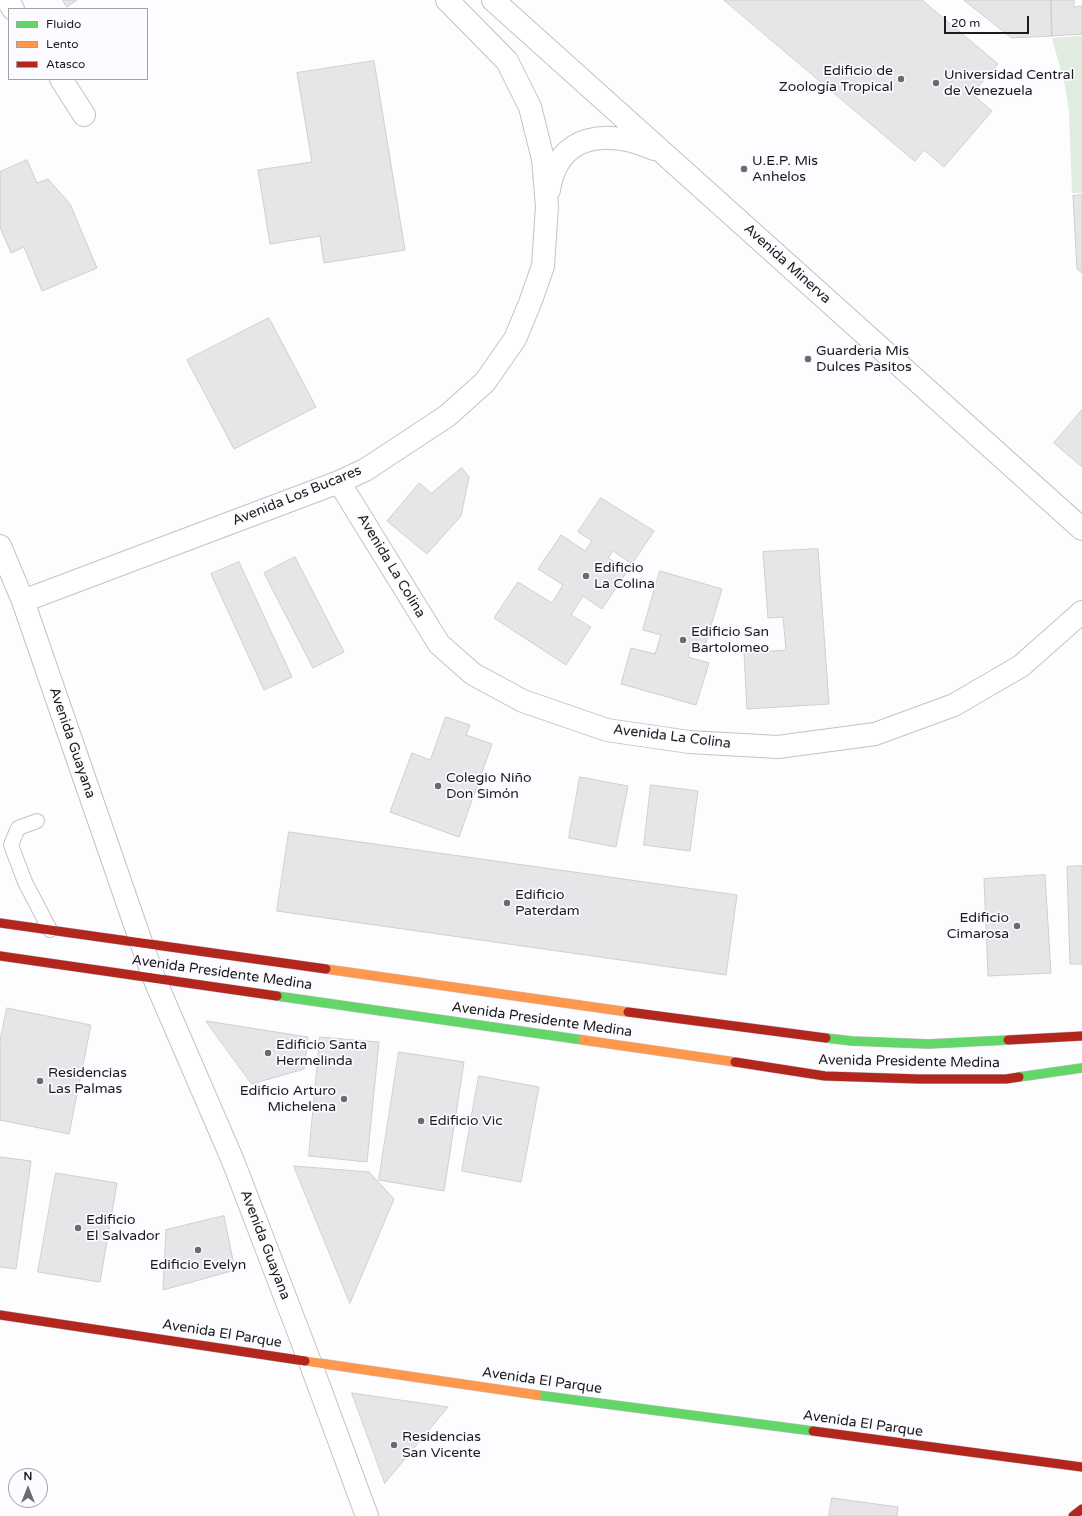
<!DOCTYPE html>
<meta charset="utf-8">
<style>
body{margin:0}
#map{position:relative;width:1082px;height:1516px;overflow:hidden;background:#fdfcfe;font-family:"Varela Round",sans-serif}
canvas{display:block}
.legend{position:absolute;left:8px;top:8px;width:140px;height:72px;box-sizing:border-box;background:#fcfbff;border:1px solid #a2a1a5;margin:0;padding:5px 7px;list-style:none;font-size:12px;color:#1c1b1e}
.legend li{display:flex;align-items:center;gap:8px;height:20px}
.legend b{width:20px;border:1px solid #a2a1a5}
.north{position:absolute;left:8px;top:1468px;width:40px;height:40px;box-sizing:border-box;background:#fcfbff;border:1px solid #a2a1a5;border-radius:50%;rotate:0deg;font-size:11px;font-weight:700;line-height:16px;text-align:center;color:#1c1b1e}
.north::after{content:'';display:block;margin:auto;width:14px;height:18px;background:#6b6a6c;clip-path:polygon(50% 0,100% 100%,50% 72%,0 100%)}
.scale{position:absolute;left:944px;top:16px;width:85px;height:18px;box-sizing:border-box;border:2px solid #1c1b1e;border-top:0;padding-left:5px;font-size:12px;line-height:14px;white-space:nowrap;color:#1c1b1e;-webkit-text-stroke:3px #fcfbff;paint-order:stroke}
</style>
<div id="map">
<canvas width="1082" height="1516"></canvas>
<ul class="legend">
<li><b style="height:5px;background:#63d668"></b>Fluido</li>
<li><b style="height:5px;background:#ff974d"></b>Lento</li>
<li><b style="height:5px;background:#b3261e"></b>Atasco</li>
</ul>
<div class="north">N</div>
<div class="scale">20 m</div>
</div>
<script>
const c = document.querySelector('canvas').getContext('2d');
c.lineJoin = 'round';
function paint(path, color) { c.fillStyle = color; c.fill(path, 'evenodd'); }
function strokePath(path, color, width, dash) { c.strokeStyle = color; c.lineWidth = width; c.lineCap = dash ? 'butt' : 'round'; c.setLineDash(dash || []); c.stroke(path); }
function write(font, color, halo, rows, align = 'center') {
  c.font = font + ' "Varela Round",sans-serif'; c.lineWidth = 3.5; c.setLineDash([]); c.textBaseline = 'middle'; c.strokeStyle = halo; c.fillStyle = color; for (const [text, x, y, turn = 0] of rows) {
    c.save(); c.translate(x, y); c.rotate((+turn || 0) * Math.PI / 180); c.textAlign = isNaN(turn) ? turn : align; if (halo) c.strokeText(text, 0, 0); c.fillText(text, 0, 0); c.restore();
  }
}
paint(new Path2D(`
 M1082,36V193H1072L1069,112L1065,86L1052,38Z`), '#dfecdf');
const building = new Path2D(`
 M63,0H77L67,7Z
 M724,0H922L998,64L972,94L992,111L944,167L924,150L915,161Z
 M964,0H1051L1052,36L1012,38Z
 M1051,0H1074V7L1082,6V34L1052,36Z
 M374,61L405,250L324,263L320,236L270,244L258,170L312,162L297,73Z
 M27,160L37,183L48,179L70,204L97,268L42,291L24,247L11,253L0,227V172Z
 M1082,195V273L1077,269L1073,196Z
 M269,318L316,407L234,449L187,360Z
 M1082,410V467L1054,443Z
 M462,468L469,477L461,516L427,554L387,521L419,483L431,493Z
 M601,498L654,531L632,564L613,551L608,558L628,570L602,609L583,596L571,615L591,627L566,665L494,618L518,582L552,603L563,585L538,569L561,535L585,551L592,541L578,532Z
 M818,549L829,704L747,709L744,653L786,650L783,617L768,618L763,552Z
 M295,557L344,652L313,668L264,573Z
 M239,562L292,677L264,690L211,574Z
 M660,571L722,589L704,649L691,646L688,657L709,663L696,705L621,684L631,648L655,654L661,635L643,630Z
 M446,717L470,725L466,735L492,744L459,837L390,812L412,753L430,760Z
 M580,777L628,786L616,847L569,838Z
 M651,785L698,791L690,851L644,845Z
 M289,832L737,895L726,975L277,911Z
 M1082,866V964H1070L1067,867Z
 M1045,875L1051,973L988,976L984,879Z
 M7,1008L91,1025L69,1134L0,1120V1041Z
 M206,1021L308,1037L304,1069L252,1084Z
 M320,1037L379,1042L367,1162L309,1156Z
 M399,1052L464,1062L444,1191L379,1180Z
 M479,1076L539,1087L521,1182L462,1171Z
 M0,1157L31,1161L16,1269L0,1267Z
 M294,1166L369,1172L394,1199L350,1303Z
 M56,1173L117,1183L100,1282L38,1272Z
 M224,1216L235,1270L163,1290L166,1230Z
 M352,1393L448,1407L385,1483Z
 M832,1498L898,1507L897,1516H829Z`);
paint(building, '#e6e5e7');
strokePath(building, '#cfced0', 1);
const lane = new Path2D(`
 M37,821L18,828L11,845L25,882L50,930`);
const street = new Path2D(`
 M8,0L13,9
 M493,0L1082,529
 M61,79L84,115
 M549,190C558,132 609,129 654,149
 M339,482L439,644L473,674L523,701L607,730L689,742L778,747L875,734L954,705L1021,666L1082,612
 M0,546L23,601L141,942L154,978L233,1161L310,1362L367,1516
 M23,601L339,482L365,470L447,416L485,382L515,339L530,303L543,266L547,206L543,159L530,107L507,61L447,0`);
const fast = new Path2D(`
 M277,996L583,1040
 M826,1038L852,1041L928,1044L1008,1040
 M1019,1077L1082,1068
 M537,1395L813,1431`);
const slow = new Path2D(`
 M326,969L628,1012
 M583,1040L735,1062
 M305,1361L537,1395`);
const jam = new Path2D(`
 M0,923L326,969
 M0,956L277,996
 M628,1012L826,1038
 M1008,1040L1082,1036
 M735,1062L825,1076L919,1079H1006L1019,1077
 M0,1315L305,1361
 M813,1431L1082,1467
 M1073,1516L1082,1509`);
strokePath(lane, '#c3c2c4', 16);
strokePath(street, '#c3c2c4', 24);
strokePath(fast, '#c3c2c4', 10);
strokePath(slow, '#c3c2c4', 10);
strokePath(jam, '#c3c2c4', 10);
strokePath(lane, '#fff', 14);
strokePath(street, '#fff', 22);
strokePath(fast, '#63d668', 9);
strokePath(slow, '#ff974d', 9);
strokePath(jam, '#b3261e', 9);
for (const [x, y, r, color] of [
 [901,79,4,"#6b6a6c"],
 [936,83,4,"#6b6a6c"],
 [744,169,4,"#6b6a6c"],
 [808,359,4,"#6b6a6c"],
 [586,576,4,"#6b6a6c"],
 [683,640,4,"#6b6a6c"],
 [438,786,4,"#6b6a6c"],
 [507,903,4,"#6b6a6c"],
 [1017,926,4,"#6b6a6c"],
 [268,1053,4,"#6b6a6c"],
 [40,1081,4,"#6b6a6c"],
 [344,1099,4,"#6b6a6c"],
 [421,1121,4,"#6b6a6c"],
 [78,1228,4,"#6b6a6c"],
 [198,1250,4,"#6b6a6c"],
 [394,1445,4,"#6b6a6c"]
]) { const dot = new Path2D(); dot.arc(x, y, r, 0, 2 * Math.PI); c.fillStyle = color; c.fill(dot); strokePath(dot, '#fcfbff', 1.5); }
write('14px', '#1c1b1e', '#fcfbff', [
 ["Edificio de",893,71,"right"],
 ["Zoología Tropical",893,87,"right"],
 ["Universidad Central",944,75],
 ["de Venezuela",944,91],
 ["U.E.P. Mis",752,161],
 ["Anhelos",752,177],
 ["Guarderia Mis",816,351],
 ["Dulces Pasitos",816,367],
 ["Edificio",594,568],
 ["La Colina",594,584],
 ["Edificio San",691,632],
 ["Bartolomeo",691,648],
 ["Colegio Niño",446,778],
 ["Don Simón",446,794],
 ["Edificio",515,895],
 ["Paterdam",515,911],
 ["Edificio",1009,918,"right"],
 ["Cimarosa",1009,934,"right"],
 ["Edificio Santa",276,1045],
 ["Hermelinda",276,1061],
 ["Residencias",48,1073],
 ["Las Palmas",48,1089],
 ["Edificio Arturo",336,1091,"right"],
 ["Michelena",336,1107,"right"],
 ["Edificio Vic",429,1121],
 ["Edificio",86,1220],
 ["El Salvador",86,1236],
 ["Edificio Evelyn",198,1265,"center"],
 ["Residencias",402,1437],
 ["San Vicente",402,1453]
], 'left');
write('14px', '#1c1b1e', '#fcfbff', [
 ["Avenida Minerva",787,264,42],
 ["Avenida Los Bucares",297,496,-22],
 ["Avenida La Colina",391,566,59],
 ["Avenida La Colina",672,737,7],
 ["Avenida Guayana",72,743,71],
 ["Avenida Presidente Medina",222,973,8],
 ["Avenida Presidente Medina",542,1020,8],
 ["Avenida Presidente Medina",909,1062,1],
 ["Avenida Guayana",265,1245,69],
 ["Avenida El Parque",222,1334,9],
 ["Avenida El Parque",542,1381,8],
 ["Avenida El Parque",863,1424,8]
]);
</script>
